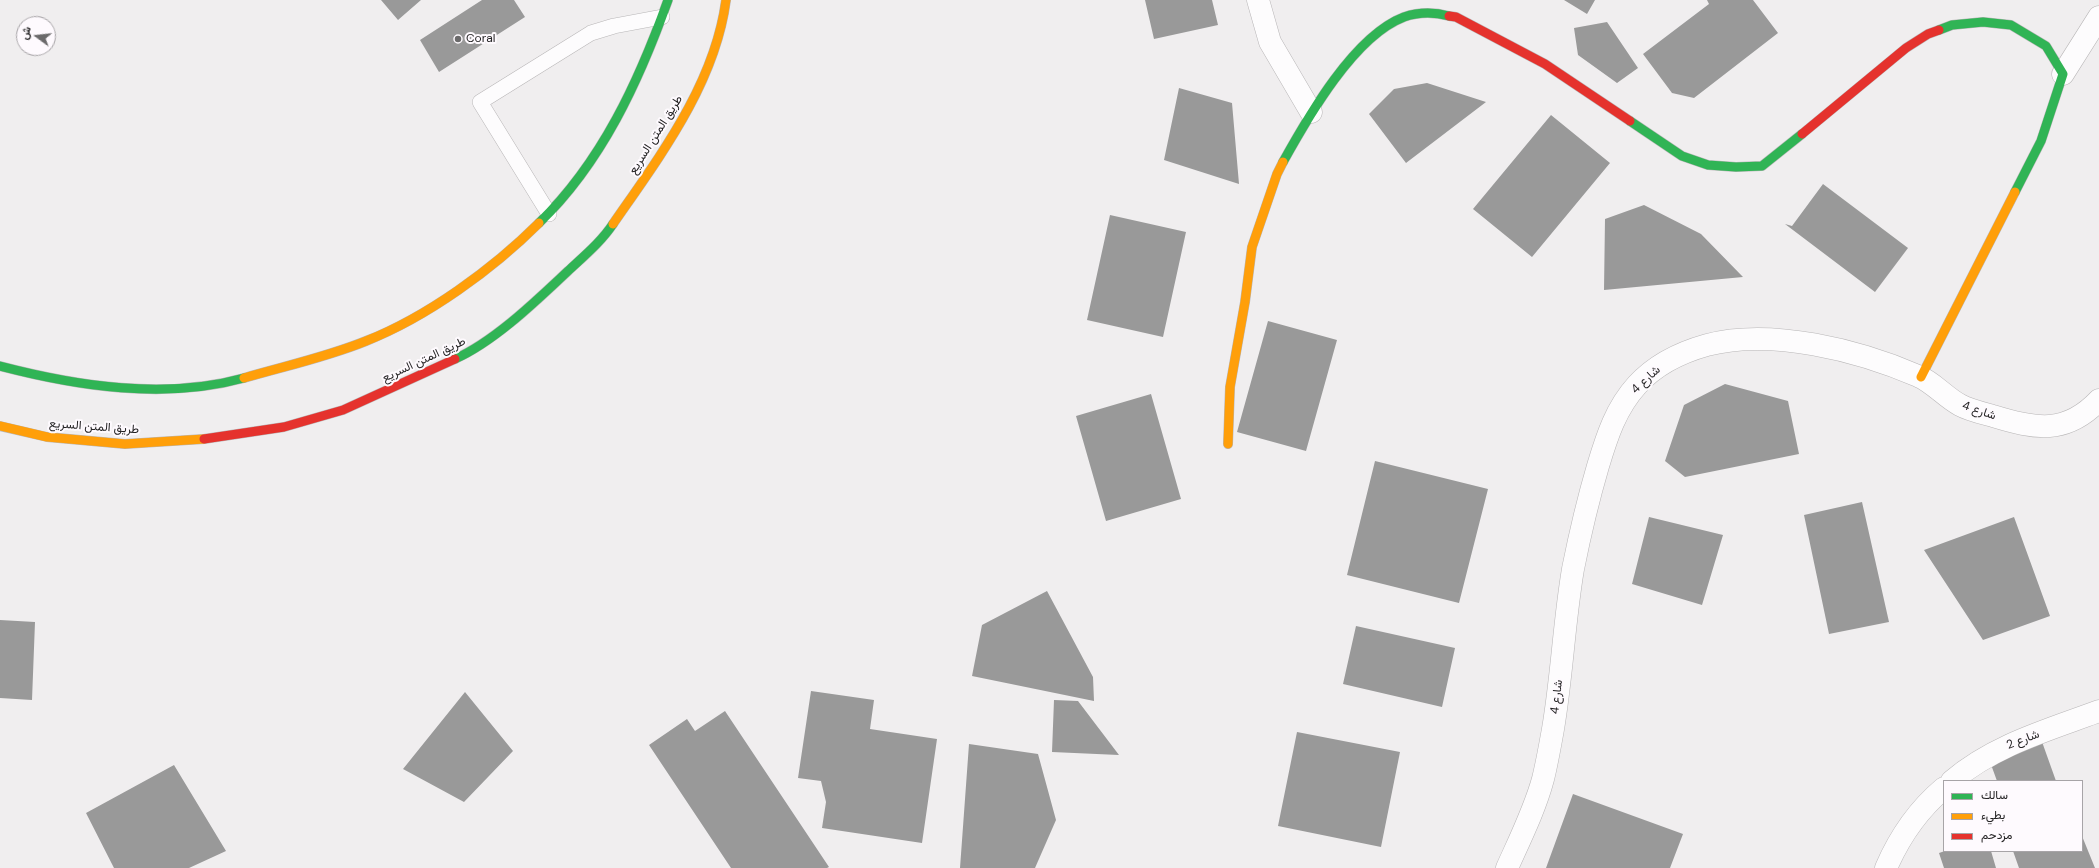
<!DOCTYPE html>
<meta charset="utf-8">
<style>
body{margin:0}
#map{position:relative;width:2099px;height:868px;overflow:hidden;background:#f0eeef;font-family:"DM Sans",Vazirmatn,sans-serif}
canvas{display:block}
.legend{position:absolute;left:1943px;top:780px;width:140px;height:72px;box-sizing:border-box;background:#fefafe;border:1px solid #a7a4a7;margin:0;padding:5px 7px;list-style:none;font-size:12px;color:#242324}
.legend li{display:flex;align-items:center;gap:8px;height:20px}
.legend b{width:20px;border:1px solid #a7a4a7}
.north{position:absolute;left:16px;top:16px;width:40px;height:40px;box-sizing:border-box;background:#fefafe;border:1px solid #a7a4a7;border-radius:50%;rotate:285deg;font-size:11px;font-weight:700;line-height:16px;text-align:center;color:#242324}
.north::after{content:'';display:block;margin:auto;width:14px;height:18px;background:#6b6a6b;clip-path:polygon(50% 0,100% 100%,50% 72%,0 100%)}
</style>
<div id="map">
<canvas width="2099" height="868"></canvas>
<ul class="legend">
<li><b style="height:5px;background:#30b455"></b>سالك</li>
<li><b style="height:5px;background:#ff9f0a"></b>بطيء</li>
<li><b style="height:5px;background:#e5322d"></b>مزدحم</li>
</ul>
<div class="north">ش</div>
</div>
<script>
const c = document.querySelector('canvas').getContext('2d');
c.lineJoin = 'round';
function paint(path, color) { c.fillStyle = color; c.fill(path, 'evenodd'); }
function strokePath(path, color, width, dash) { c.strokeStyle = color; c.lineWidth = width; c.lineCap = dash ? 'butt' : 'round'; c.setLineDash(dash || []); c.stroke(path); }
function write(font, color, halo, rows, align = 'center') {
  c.font = font + ' "DM Sans",Vazirmatn,sans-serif'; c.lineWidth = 4; c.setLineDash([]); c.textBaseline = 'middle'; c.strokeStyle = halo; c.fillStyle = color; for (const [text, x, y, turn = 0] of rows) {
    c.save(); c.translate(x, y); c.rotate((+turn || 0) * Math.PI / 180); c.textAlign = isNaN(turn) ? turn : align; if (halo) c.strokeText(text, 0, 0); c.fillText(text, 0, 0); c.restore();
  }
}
paint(new Path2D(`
 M381,0H421L398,20Z
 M482,0H514L525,17L439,72L420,40Z
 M1145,0H1212L1218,25L1154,39Z
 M1564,0H1595L1587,14Z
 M1707,0H1753L1778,33L1694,98L1672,93L1643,54L1709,4Z
 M1607,22L1638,68L1617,83L1578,55L1574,28Z
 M1427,83L1486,102L1406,163L1369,114L1394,89Z
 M1179,88L1232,103L1239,184L1164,160Z
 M1551,115L1610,163L1532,257L1473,209Z
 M1823,184L1908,248L1875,292L1785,224L1792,226Z
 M1644,205L1701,234L1743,277L1604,290L1605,219Z
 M1110,215L1186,232L1163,337L1087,320Z
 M1268,321L1337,340L1306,451L1237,432Z
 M1725,384L1788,401L1799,454L1685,477L1665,461L1684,405Z
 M1151,394L1181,499L1106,521L1076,416Z
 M1375,461L1488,489L1459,603L1347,575Z
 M1862,502L1889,622L1829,634L1804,515Z
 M1649,517L1723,535L1702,605L1632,584Z
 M2014,517L2050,616L1983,640L1924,550Z
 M1047,591L1093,677L1094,701L972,676L982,625Z
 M0,620L35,622L32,700L0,698Z
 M1356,626L1455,648L1442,707L1343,684Z
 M811,691L874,700L870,729L937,739L922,843L822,828L826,802L821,781L798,778Z
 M465,692L513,751L464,802L403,769Z
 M1054,700L1078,701L1119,755L1052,752Z
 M725,711L829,867L827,868H731L649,745L687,719L695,731Z
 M1297,732L1400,752L1381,847L1278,826Z
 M2041,739L2056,781H1997L1989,759Z
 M969,744L1038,754L1056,820L1035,868H960Z
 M174,765L226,851L189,868H114L86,813Z
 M1573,794L1683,834L1670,868H1546Z
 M2082,836L2095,868H2019L2013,851H2082Z
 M1945,851H1991L1996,868H1944L1939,853Z`), '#999');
const lane = new Path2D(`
 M549,214L480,102L591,33L614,26L662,17`);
const street = new Path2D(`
 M1258,0L1270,42L1311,112
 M2063,74L2099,17
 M1952,781C1994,745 2048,730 2099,711
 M1507,868C1520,839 1535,809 1543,779C1547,763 1550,746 1553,729C1562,676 1564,622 1573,569C1580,534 1588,500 1598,466C1607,436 1616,408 1637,385C1655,365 1682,352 1707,345C1771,328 1858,350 1918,376C1933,382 1945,397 1960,405C1969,410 1982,413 1993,416C2035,429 2066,435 2099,400
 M1886,868C1899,838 1919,809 1944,788`);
const fast = new Path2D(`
 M1939,30L1952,25L1983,22L2011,25L2046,46L2063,74L2041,141L2015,192
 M1630,121L1682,156L1708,165L1736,167L1762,166L1802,134
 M1283,162C1308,117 1354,36 1404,17C1419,12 1434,12 1449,16
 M539,223C602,162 639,81 668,0
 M455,359C495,341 536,301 568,271C584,256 601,242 613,224
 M0,366C77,386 165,400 244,378`);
const slow = new Path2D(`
 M613,224C660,156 715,84 726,0
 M1921,377L2015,192
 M244,378C285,366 327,357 366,341C427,317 493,269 539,223
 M0,426L47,437L125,444L204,439
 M1228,444L1230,387L1245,302L1252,247L1277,174L1283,162`);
const jam = new Path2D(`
 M1449,16L1456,17L1545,64L1630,121
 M1802,134L1906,48L1928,34L1939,30
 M204,439L284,427L343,410L455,359`);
strokePath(lane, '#b8b6b7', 16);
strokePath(street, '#b8b6b7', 23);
strokePath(fast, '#b8b6b7', 10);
strokePath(slow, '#b8b6b7', 10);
strokePath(jam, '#b8b6b7', 10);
strokePath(lane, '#fdfcfd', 15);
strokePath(street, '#fdfcfd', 22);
strokePath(fast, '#30b455', 9);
strokePath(slow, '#ff9f0a', 9);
strokePath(jam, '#e5322d', 9);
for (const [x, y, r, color] of [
 [458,39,4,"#6b6a6b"]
]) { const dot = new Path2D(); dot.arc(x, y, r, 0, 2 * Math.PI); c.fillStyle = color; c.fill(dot); strokePath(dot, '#fefafe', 1.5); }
write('12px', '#242324', '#fefafe', [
 ["Coral",466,39]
], 'left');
write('12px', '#242324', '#fefafe', [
 ["طريق المتن السريع",656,135,-58],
 ["طريق المتن السريع",424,360,-25],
 ["شارع 4",1646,380,-43],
 ["شارع 4",1979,411,19],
 ["طريق المتن السريع",94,427,4],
 ["شارع 4",1557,697,-83],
 ["شارع 2",2023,740,-21]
]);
</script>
